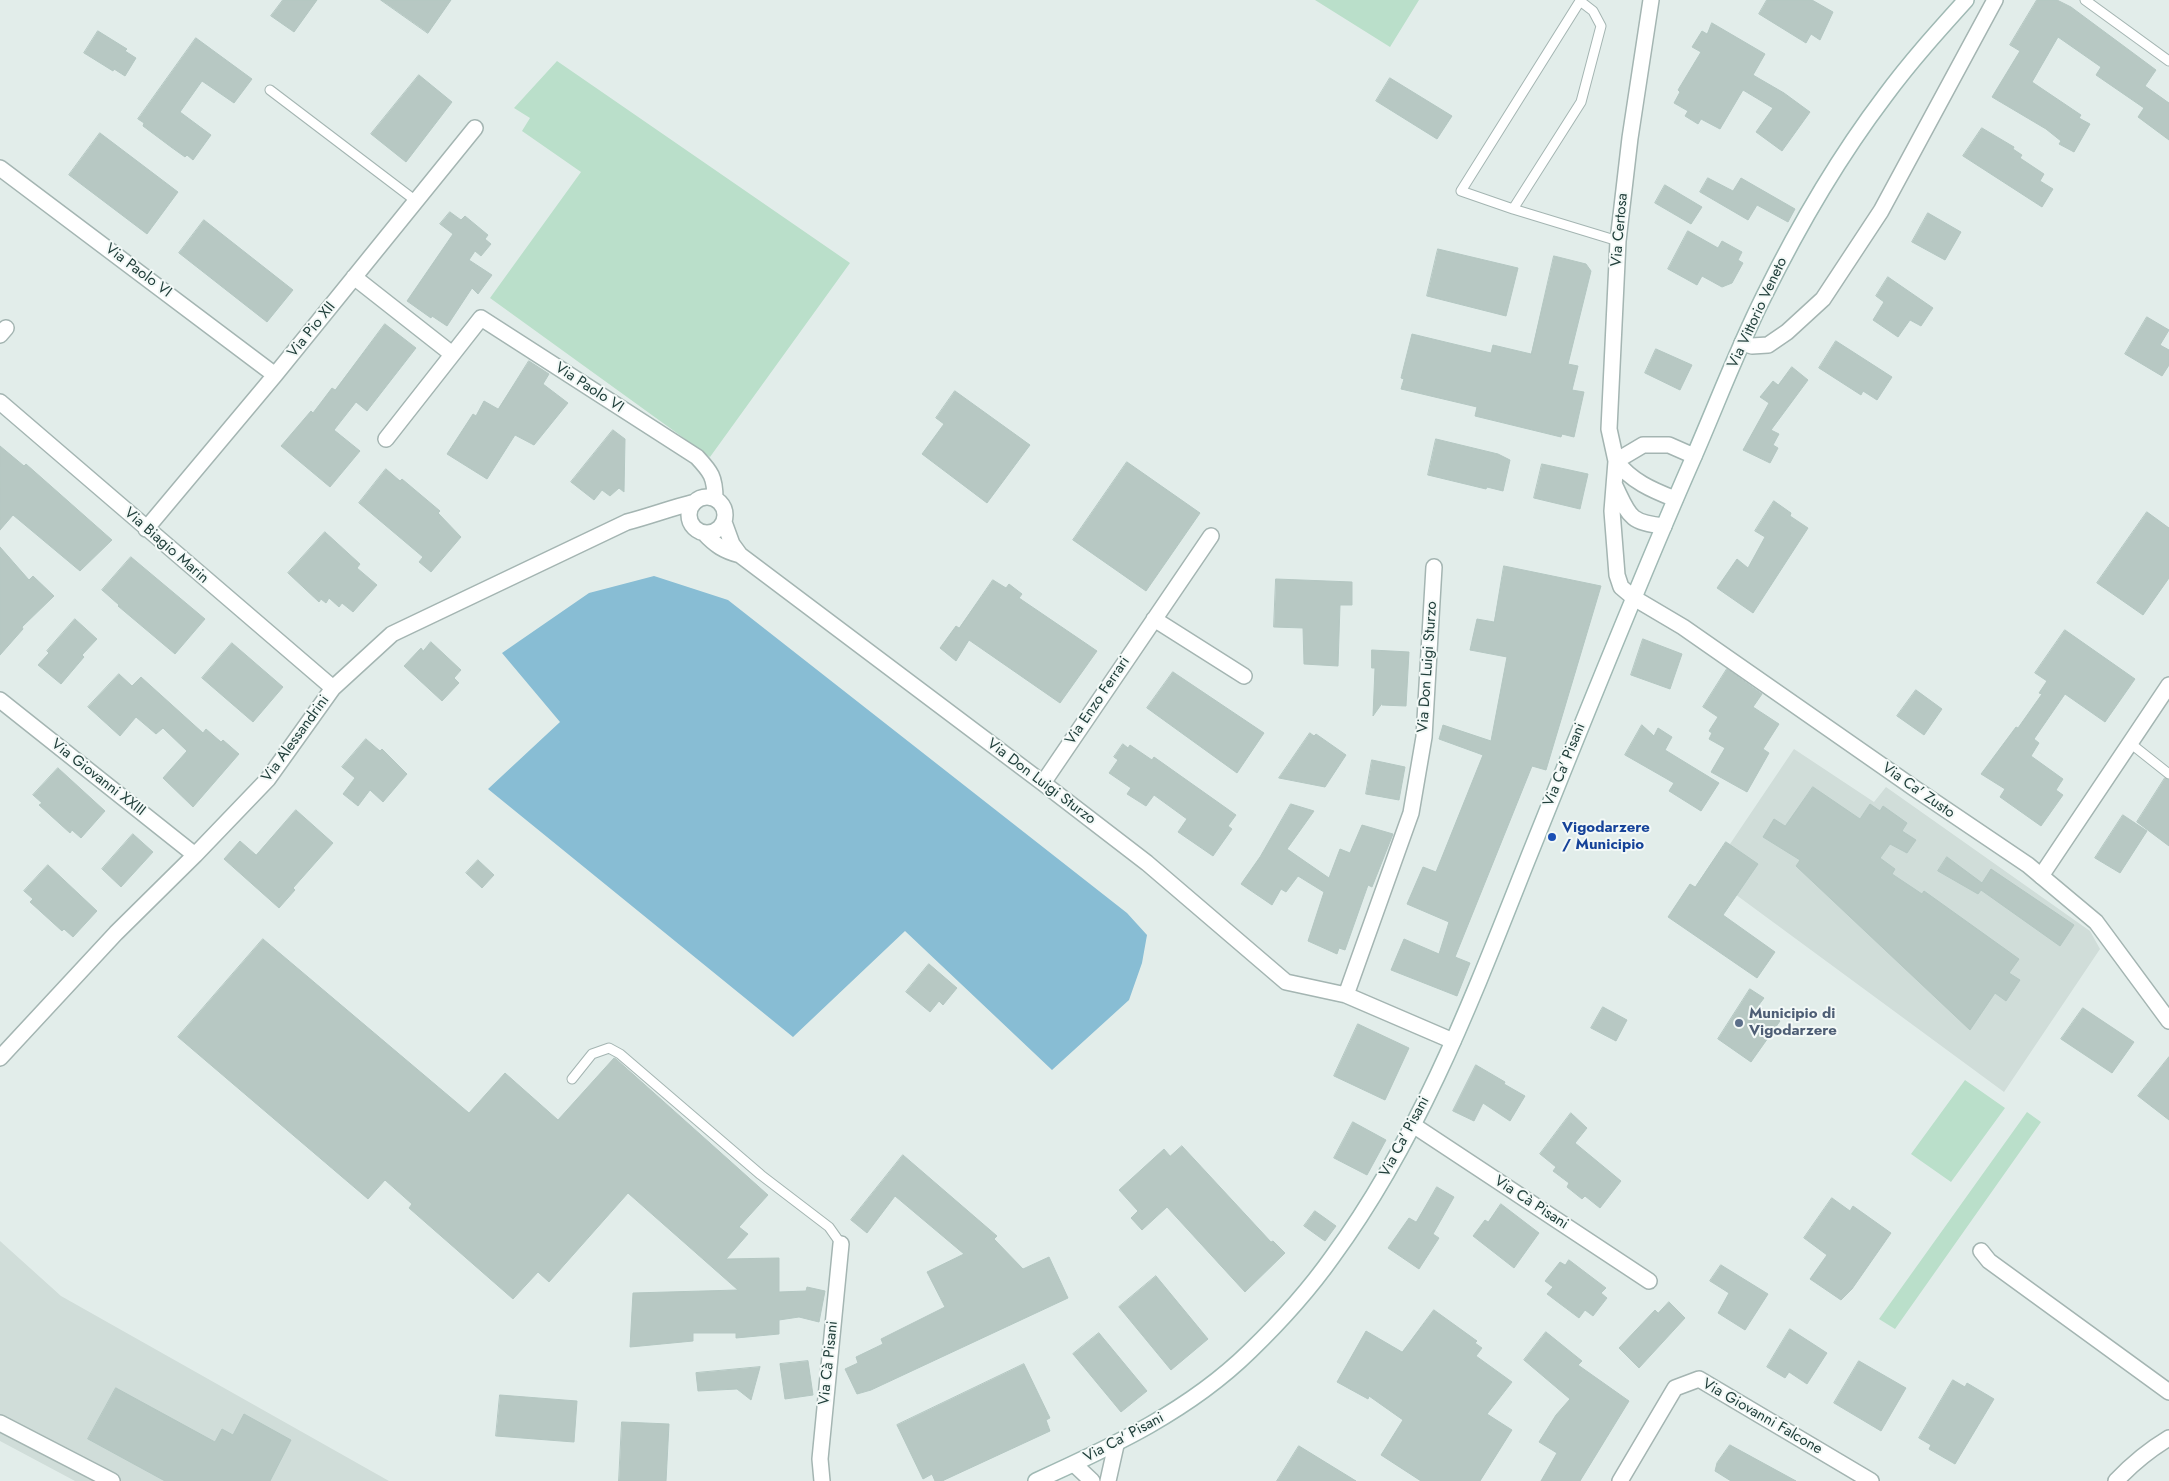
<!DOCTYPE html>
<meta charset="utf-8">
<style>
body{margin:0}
canvas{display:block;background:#e2edea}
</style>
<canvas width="2169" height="1481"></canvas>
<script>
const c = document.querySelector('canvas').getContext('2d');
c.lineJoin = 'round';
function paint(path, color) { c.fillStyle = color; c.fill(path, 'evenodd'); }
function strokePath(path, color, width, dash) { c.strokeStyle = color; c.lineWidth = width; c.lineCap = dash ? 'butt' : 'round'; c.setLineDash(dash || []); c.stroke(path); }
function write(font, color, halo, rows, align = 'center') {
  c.font = font + ' Jost,sans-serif'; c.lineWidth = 4; c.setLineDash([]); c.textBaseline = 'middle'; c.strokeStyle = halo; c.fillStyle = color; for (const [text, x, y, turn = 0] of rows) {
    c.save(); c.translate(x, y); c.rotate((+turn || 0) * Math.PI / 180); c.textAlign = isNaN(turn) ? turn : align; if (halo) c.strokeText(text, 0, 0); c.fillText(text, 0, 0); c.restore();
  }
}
paint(new Path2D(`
 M1794,749L1874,802L1886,787L2090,931L2100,949L2004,1092L1705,872L1726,842L1730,844Z
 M0,1241L61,1296L389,1481H75L0,1441Z`), '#d0ddd9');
paint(new Path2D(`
 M1315,0H1419L1390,47Z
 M557,61L850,263L710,457L490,298L581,172L522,131L530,118L514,108Z
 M1965,1080L2005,1108L1951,1182L1911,1154Z
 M2027,1112L2041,1122L1895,1329L1879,1319Z`), '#badfca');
paint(new Path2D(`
 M654,576L728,600L1127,913L1147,935L1142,963L1129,1000L1052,1070L905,931L793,1037L488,789L560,722L502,653L589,593Z`), '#88bdd4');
const building = new Path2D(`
 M283,0H317L294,32L271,16Z
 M381,0H451L428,33Z
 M1767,0H1812L1833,12L1820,40L1811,34L1806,43L1759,14Z
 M2037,0H2057L2071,7L2156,70L2145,86L2169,103V140L2138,117L2144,108L2096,75L2101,67L2058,37L2032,82L2081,115L2079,118L2090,124L2074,152L2059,144L2061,141L2046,129L1992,97L2020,51L2010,45Z
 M1712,23L1765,54L1753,75L1784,93L1810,112L1782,151L1756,132L1773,108L1743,90L1720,129L1701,119L1698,124L1685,116L1688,111L1674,103L1680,92L1678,90L1701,52L1692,47L1702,31L1707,34Z
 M98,31L127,49L125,51L136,58L125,76L114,69L113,71L84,53Z
 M196,38L252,79L234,103L202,81L180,112L211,135L193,160L187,155L185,157L171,147L143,126L144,123L138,119Z
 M419,75L452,102L406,162L371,134Z
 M1390,78L1452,116L1437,139L1376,101Z
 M1982,128L2014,147L2013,149L2022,155L2020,158L2044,174L2040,181L2053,189L2042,207L1963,156Z
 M100,133L178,192L147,234L69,175Z
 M1708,178L1733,191L1741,178L1795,209L1788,222L1757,205L1748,220L1700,192Z
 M1665,185L1702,207L1691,224L1655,203Z
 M450,212L461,220L465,216L488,235L485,239L491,244L481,256L475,251L469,260L492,275L478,294L472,288L447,326L432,316L431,318L407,301L453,234L440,224Z
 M1928,213L1961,232L1945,260L1912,242Z
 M204,220L293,290L267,322L179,253Z
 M1688,231L1718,248L1722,241L1742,252L1738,260L1743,263L1732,283L1722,287L1702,276L1697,285L1668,269Z
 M1438,249L1518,268L1506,316L1427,296Z
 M1554,256L1586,264L1591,271L1568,364L1578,366L1572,390L1584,392L1574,437L1562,434L1561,437L1475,416L1477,407L1401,389L1404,379L1401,378L1412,334L1491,353L1493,345L1531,354Z
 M1888,277L1933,308L1921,326L1910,320L1898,337L1873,320L1884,302L1876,296Z
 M2147,317L2169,330L2160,345L2169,350V365L2162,376L2125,354Z
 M385,324L416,348L367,411L356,402L334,430L360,451L330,487L281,446L311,411L313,413L332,388L335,390Z
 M1836,341L1892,377L1877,400L1863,391L1861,395L1819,368Z
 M1656,349L1692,365L1680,390L1645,373Z
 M529,361L549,374L543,384L568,403L534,445L515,435L487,479L447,454L473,414L476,416L484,401L498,409Z
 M1792,367L1808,380L1771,430L1779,434L1773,445L1778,448L1770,463L1743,450L1769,403L1760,397L1773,381L1778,385Z
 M955,391L1030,445L987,503L922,454L944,424L936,418Z
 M613,430L625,439L624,492L619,488L610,496L602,490L594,500L571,482Z
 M1436,439L1498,454L1510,460L1503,491L1487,487L1486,489L1428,475Z
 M0,446L24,466L26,464L112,540L80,571L13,515L0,530Z
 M1127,462L1200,513L1146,591L1073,540Z
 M1542,464L1588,474L1580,509L1534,498Z
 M386,469L400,481L402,479L440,511L438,513L461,537L431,572L419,562L423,557L359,503Z
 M1774,501L1791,513L1790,516L1808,528L1753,613L1717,588L1737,559L1748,568L1765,537L1755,531Z
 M2147,512L2169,528V578L2143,615L2097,583Z
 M325,532L360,564L357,568L377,585L353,612L342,603L339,607L329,598L326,603L321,599L319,602L288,573Z
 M0,547L29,580L33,576L54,596L22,627L23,629L0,655Z
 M131,557L205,619L175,654L118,606L119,605L102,590Z
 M1504,566L1601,586L1546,770L1532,766L1455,957L1470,963L1457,996L1391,970L1404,939L1439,954L1449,922L1407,904L1423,867L1436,872L1483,755L1439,739L1443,725L1491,741L1507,657L1470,650L1477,619L1494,622Z
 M1276,579L1352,582V605H1340L1338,666L1304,664L1303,628L1274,627Z
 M993,580L1006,588L1009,584L1022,594L1019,598L1097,651L1060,703L969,640L956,661L940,648L956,626L959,628Z
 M75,619L97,639L82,655L84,657L61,684L38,665L49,653L47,651Z
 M2065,630L2135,679L2105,722L2065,694L2034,739L2039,743L2031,756L2063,779L2056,790L2063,795L2041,826L2000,797L2005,789L1981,774L2016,727L2018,728L2042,694L2039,693L2047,681L2035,673Z
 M1643,639L1682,654L1670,689L1631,675Z
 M431,642L461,670L454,678L459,683L442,701L404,666L421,648L423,651Z
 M232,643L283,687L253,722L202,678Z
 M1372,650L1409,652L1406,706L1382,705L1383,702L1373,716L1375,668H1372Z
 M1727,669L1762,694L1753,707L1779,724L1763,749L1769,753L1747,792L1711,772L1725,748L1709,739L1712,733L1709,731L1718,717L1703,707Z
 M1173,672L1264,733L1237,773L1147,708Z
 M119,674L132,686L141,677L203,733L206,729L221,742L223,740L239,754L193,807L163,778L187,751L163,728L156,734L136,717L120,736L88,707Z
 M1916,690L1942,709L1924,735L1897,716Z
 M1642,725L1654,736L1658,728L1672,737L1665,750L1719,783L1701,811L1669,791L1674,783L1625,755Z
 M1310,733L1314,736L1316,734L1346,755L1325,787L1279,778Z
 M366,739L380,751L382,749L407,774L383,802L370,790L358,806L343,794L355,778L342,767Z
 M1123,744L1128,748L1130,745L1152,760L1154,757L1236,815L1228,826L1232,829L1213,856L1178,832L1187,819L1154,795L1146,806L1127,794L1131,788L1109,773L1118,760L1114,757Z
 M1372,760L1405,767L1399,800L1366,794Z
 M58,768L105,811L81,838L72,830L70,833L39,805L42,803L33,795Z
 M2165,778L2169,780V846L2137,822Z
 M1813,787L1860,819L1870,804L1880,811L1883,806L1907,823L1902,831L1916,840L1907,853L1890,844L1880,858L1895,869L1892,874L1922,894L1924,891L2019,959L2009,973L2020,980L2006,1001L1995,993L1970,1030L1796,866L1800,860L1763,837L1774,819L1785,826Z
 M1291,804L1314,811L1287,849L1329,878L1340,849L1350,853L1362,825L1393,834L1372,887L1368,885L1345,950L1339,948L1337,954L1308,941L1324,892L1298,876L1286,892L1281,889L1272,905L1241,884L1260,857Z
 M296,810L333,843L293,888L295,890L279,908L224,859L240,841L256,855Z
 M2123,815L2147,831L2120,873L2095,858Z
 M133,834L153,852L121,887L102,869Z
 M1726,842L1758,864L1723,915L1775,952L1757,978L1668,917L1690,884L1695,887Z
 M1947,857L1982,883L1991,869L2074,925L2060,946L1981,890L1978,894L1938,871Z
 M478,860L494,875L482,888L466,873Z
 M48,865L97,911L73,937L64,929L62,931L30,902L33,899L24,891Z
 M263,939L469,1113L505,1073L558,1120L614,1058L616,1059L768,1195L739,1227L748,1234L726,1259L779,1258V1292L806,1291L807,1287L825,1291L819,1322L799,1317L779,1320V1334L736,1338V1333H693V1341L630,1347L633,1293L738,1290L628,1193L549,1282L538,1272L513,1299L409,1208L412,1204L385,1180L368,1199L178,1037Z
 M929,964L957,988L943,1005L939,1001L930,1012L906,992Z
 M1750,989L1764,998L1758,1006L1780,1021L1751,1062L1718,1039Z
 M1603,1007L1627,1020L1616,1041L1591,1028Z
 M2083,1008L2134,1042L2112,1073L2061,1039Z
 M1358,1024L1409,1048L1385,1100L1334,1076Z
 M2169,1057V1120L2138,1096Z
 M1476,1065L1505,1082L1504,1084L1525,1096L1510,1121L1483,1103L1474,1121L1453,1111Z
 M1571,1113L1587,1128L1575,1143L1621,1181L1600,1208L1585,1196L1582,1199L1567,1187L1569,1183L1553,1171L1556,1167L1540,1154Z
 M1353,1122L1386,1140L1367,1175L1334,1158Z
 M1182,1146L1271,1242L1273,1241L1285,1253L1245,1292L1167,1207L1142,1230L1131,1218L1138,1211L1119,1190L1164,1149L1170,1156Z
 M903,1155L997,1236L994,1239L1023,1269L1049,1257L1068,1298L871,1390L857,1394L845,1369L858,1363L856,1357L883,1344L881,1339L945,1307L927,1272L964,1254L895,1196L867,1233L851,1220Z
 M1437,1187L1454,1197L1433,1234L1439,1238L1419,1269L1388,1248L1409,1218L1416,1222Z
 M1832,1198L1850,1211L1853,1206L1891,1233L1852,1289L1841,1300L1810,1279L1827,1255L1804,1238Z
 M1501,1204L1539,1233L1514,1268L1473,1236L1485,1220L1488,1222Z
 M1315,1211L1336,1226L1325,1241L1304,1226Z
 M1569,1260L1606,1288L1601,1293L1607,1298L1593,1316L1585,1310L1579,1318L1547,1294L1553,1287L1545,1281L1560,1262L1565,1265Z
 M1721,1265L1768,1294L1745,1330L1718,1313L1729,1293L1710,1281Z
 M1156,1276L1208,1339L1171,1370L1119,1307Z
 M1669,1302L1685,1318L1639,1368L1619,1348L1655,1310L1658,1313Z
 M1434,1310L1477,1341L1475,1343L1482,1348L1476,1356L1512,1382L1487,1414L1512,1430L1480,1481H1421L1381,1455L1403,1420L1369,1396L1368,1399L1337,1382L1366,1331L1402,1352Z
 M1790,1329L1827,1353L1807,1384L1789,1372L1785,1378L1767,1367Z
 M1546,1332L1582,1361L1578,1365L1629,1401L1580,1481H1541L1557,1453L1539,1442L1556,1415L1570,1399L1524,1360Z
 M1099,1333L1147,1391L1121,1412L1073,1354Z
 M808,1361L813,1395L785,1399L780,1364Z
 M1859,1361L1906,1388L1881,1431L1834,1403Z
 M1024,1364L1050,1418L1046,1420L1050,1431L942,1481H935L932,1474L923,1479L897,1425Z
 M760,1367L751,1400L737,1389L698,1391L696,1373Z
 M1953,1380L1965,1387L1967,1383L1994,1399L1955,1464L1929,1449L1931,1445L1919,1438Z
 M116,1388L215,1442L222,1429L233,1435L244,1414L291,1440L270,1481H165L88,1439Z
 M500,1395L577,1401L574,1442L496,1436Z
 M622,1422L669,1424L666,1481H619Z
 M1730,1445L1796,1481H1731L1715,1471L1717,1463Z
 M1299,1446L1356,1481H1277Z`);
paint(building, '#b7c8c3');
strokePath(building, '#b4c7c2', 1);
const service = new Path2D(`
 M2085,0L2169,61
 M270,90L416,201
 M1513,209L1461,191L1580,1L1593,11L1601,26L1581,102L1513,209L1618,241
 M2130,743L2169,774
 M572,1079L592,1054L609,1048L620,1054L761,1175L829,1227L841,1244`);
const minor = new Path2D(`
 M0,168L275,375
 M354,277L452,354
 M0,335L6,328
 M1742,343L1752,346L1768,345L1787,332L1823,299L1881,211L1995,0
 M0,402L333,688
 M386,439L481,318L697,457C711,472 715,477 715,499
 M1616,461L1643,445H1669L1694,456
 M1616,461C1631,481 1652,490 1675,499
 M1615,486C1629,515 1629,523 1664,526
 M689 515a18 18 0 1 1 36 0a18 18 0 1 1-36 0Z
 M724,522L732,544L740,555L1043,783L1147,863L1286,982L1346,995L1453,1041
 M146,529L275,375L475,128
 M704,533C715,545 724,551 740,555
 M1634,598L1621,587L1617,575L1612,511L1616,461L1609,429L1618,241L1630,138L1651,0
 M1154,619L1244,676
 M0,700L195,855
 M1043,783L1211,536
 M2041,876L2169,685
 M1346,995L1411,813L1424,737L1434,567
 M0,1058L116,933L195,855L268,779L333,688L392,634L627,522C650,516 671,508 695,502
 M1413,1125L1649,1281
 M1981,1251L1989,1261L2169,1392
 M0,1423L112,1481
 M1074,1464L1092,1481
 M822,1481L820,1459L841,1244
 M1108,1481L1116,1445
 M1620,1481L1675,1388L1699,1379L1871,1481
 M2116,1481C2132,1464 2149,1450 2169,1438`);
const tertiary = new Path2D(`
 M1634,598L1683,627L1914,788L2028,865L2096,922L2169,1021`);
const secondary = new Path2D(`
 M1036,1481C1113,1446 1189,1411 1250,1351C1280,1322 1309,1290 1333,1256C1420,1137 1473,997 1527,861C1581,727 1634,593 1692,461C1716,406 1737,350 1764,296C1798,227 1838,158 1885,96C1910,62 1938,31 1966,0`);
strokePath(service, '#a4b5b2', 11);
strokePath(minor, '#a4b5b2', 18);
strokePath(tertiary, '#a4b5b2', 18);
strokePath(secondary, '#a0b9b4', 18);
strokePath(service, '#fff', 9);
strokePath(minor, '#fff', 15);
strokePath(tertiary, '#fff', 15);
strokePath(secondary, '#fff', 15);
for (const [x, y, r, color] of [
 [1552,837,5,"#1a4fb4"],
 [1739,1023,5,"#5c6f8a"]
]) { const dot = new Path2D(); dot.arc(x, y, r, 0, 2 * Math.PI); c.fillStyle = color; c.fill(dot); strokePath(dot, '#f3f9f7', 2); }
write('15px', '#213f3b', '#f3f9f7', [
 ["Via Certosa",1620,230,-85],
 ["Via Paolo VI",138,271,37],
 ["Via Vittorio Veneto",1758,313,-65],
 ["Via Pio XII",312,330,-51],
 ["Via Paolo VI",589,388,33],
 ["Via Biagio Marin",166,546,41],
 ["Via Don Luigi Sturzo",1428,667,-86],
 ["Via Enzo Ferrari",1098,701,-56],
 ["Via Alessandrini",296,739,-54],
 ["Via Ca' Pisani",1565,765,-68],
 ["Via Giovanni XXIII",98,778,38],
 ["Via Don Luigi Sturzo",1041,782,37],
 ["Via Ca' Zusto",1918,791,35],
 ["Via Ca' Pisani",1405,1137,-62],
 ["Via Cà Pisani",1531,1203,33],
 ["Via Cà Pisani",829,1363,-84],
 ["Via Giovanni Falcone",1762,1417,30],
 ["Via Ca' Pisani",1124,1438,-28]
]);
write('bold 15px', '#164399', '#f3f9f7', [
 ["Vigodarzere",1562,828],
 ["/ Municipio",1562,845]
], 'left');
write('bold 15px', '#4e5e75', '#f3f9f7', [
 ["Municipio di",1749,1014],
 ["Vigodarzere",1749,1031]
], 'left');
</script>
